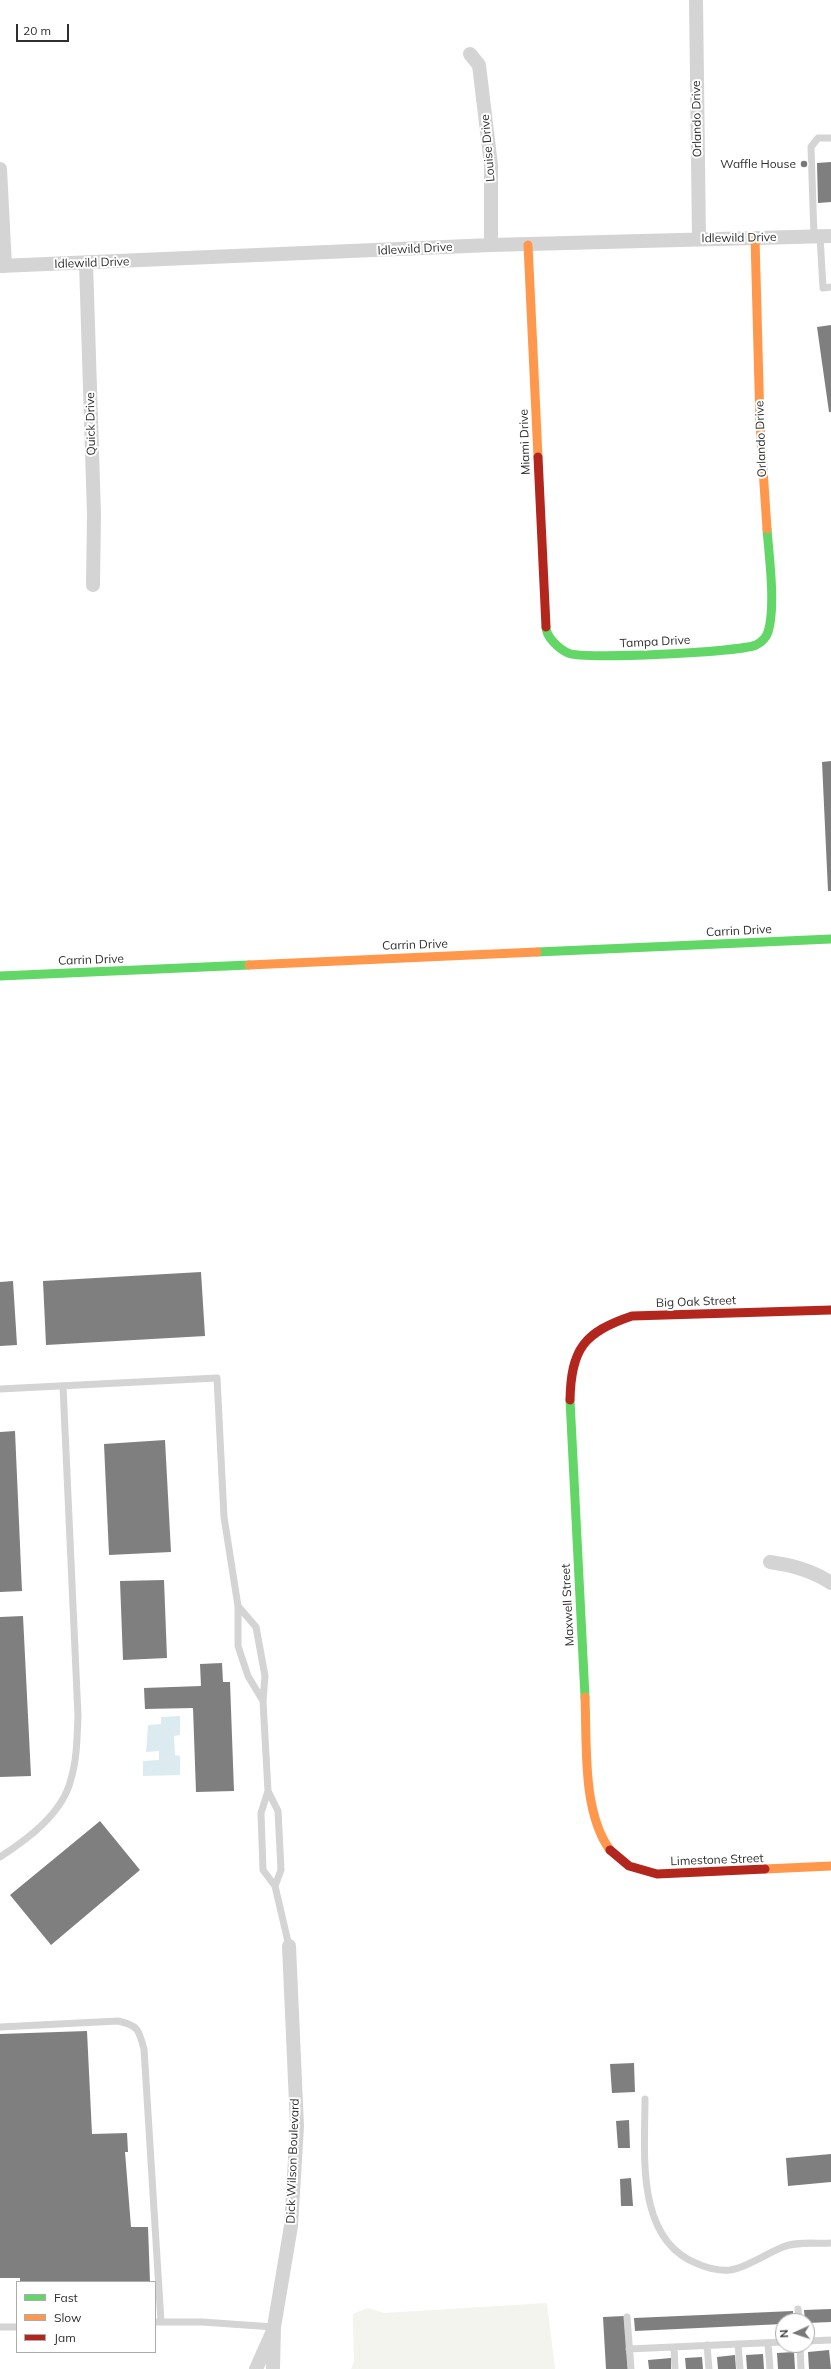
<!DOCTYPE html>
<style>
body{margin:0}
#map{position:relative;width:831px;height:2369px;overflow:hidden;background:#fff;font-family:Mulish,sans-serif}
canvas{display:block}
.legend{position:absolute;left:16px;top:2281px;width:140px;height:72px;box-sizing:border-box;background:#fff;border:1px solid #acacac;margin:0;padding:5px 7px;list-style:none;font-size:12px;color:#2f2f2f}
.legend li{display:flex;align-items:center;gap:8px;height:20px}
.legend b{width:20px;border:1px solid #acacac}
.north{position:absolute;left:775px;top:2313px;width:40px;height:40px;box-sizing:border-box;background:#fff;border:1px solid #acacac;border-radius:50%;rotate:267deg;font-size:11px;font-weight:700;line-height:16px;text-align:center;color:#2f2f2f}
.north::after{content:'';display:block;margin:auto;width:14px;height:18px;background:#787878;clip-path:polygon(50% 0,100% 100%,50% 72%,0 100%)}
.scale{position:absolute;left:16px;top:24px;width:53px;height:18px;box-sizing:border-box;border:2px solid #2f2f2f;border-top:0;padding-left:5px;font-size:12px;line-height:14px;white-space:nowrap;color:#2f2f2f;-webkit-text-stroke:3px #fff;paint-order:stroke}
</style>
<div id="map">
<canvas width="831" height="2369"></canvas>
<ul class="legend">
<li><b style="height:5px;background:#63d668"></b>Fast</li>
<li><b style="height:5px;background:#ff974d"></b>Slow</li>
<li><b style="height:5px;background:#b3261e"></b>Jam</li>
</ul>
<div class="north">N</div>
<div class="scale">20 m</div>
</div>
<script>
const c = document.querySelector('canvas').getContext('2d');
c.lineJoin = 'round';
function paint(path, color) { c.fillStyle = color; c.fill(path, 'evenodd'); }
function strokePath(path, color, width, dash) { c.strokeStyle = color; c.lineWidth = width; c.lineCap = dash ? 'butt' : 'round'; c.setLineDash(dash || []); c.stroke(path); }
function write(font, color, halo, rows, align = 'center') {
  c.font = font + ' Mulish,sans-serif'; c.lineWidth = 4; c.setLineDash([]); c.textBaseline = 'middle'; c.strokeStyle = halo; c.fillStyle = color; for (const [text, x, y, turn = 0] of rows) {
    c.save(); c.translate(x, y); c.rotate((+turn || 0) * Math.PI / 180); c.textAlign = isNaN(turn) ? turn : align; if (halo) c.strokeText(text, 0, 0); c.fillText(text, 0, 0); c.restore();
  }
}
paint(new Path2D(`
 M547,2303L555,2369H351L354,2362L353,2314L368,2308L384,2313Z`), '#f2f4ed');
paint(new Path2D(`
 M180,1716V1735L174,1736L175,1755L180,1756V1775L143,1776V1761L159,1760V1751L146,1752L148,1725L161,1724V1717Z`), '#dbebf0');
paint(new Path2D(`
 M831,162V202L818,203L817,163Z
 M831,325V412H829L817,327Z
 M831,761V891H828L822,762Z
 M201,1272L205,1336L46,1345L43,1281Z
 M13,1281L17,1345L0,1346V1282Z
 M15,1431L22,1591L0,1592V1432Z
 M165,1440L171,1552L109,1555L104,1444Z
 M164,1580L167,1658L123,1660L120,1581Z
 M23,1616L31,1776L0,1777V1617Z
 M222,1663L223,1682H230L234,1791L196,1792L193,1708L145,1709L144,1688L201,1686L200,1664Z
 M100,1821L140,1870L51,1945L10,1895Z
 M87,2031L92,2134L127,2133L128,2152H125L131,2227H148L150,2282H20V2278H0V2034Z
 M634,2063L635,2092L612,2093L610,2064Z
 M629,2120L630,2148H618L616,2121Z
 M831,2154V2182L788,2186L786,2158Z
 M631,2178L633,2206H621L620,2179Z
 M831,2309V2322L807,2323L805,2321L804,2310Z
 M793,2311V2321H783V2324L635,2331L634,2318Z
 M624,2316L628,2369H606L603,2317Z
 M829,2350L831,2369H809L808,2352Z
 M794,2352L795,2369H778L777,2353Z
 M763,2354L764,2369H747L746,2355Z
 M735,2355L736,2369H718L717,2357Z
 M702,2357L703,2369H686L685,2358Z
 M671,2358V2369H649L648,2360Z`), '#7f7f7f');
strokePath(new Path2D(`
 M814,236L811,147L818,138H831
 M820,236L823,288L831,287
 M0,1389L217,1378L224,1517L238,1606V1646L248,1676L263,1701
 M238,1606L256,1627L265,1676L263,1701L268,1791L261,1813L263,1870L275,1886L289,1946
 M268,1791L278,1811L281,1870L275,1886
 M0,1857C28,1839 63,1813 71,1779C77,1759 77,1737 78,1716L63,1386
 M0,2027L118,2021C138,2025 139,2030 144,2049L161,2322
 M645,2099C645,2154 635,2240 698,2264C709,2268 717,2271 730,2270C746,2268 767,2253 783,2247C796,2241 817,2244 831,2243
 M798,2309L799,2321
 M627,2317L631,2369
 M155,2322H202L274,2327
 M0,2327H17
 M807,2341L831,2340
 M768,2343L770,2369
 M738,2344L740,2369
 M707,2345L709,2369
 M800,2345L801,2369
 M674,2347L675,2369
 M629,2349L783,2342`), '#d4d4d4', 7);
strokePath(new Path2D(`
 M696,0L699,239
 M470,54L479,65L491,165V245
 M0,169L5,266
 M86,263L94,514L93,585
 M0,266L491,245L831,236
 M770,1562C792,1565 812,1570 831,1583
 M256,2369L272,2333
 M273,2369L274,2327L291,2226L297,2126L289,1946`), '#d4d4d4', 14);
strokePath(new Path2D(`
 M546,627C546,637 559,649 568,653C583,660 739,652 756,645C762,642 766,638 768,632C776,607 769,556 767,529
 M537,952L831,939
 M0,976L249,965
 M570,1400L585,1697`), '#63d668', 9);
strokePath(new Path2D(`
 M755,238L760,424L767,529
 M528,245L538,457
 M249,965L537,952
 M585,1697C587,1744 582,1812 610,1850
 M765,1869L831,1866`), '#ff974d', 9);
strokePath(new Path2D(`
 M538,457L546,627
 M570,1400C571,1349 584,1332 632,1316L831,1310
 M610,1850L629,1866L657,1874L765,1869`), '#b3261e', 9);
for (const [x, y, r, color] of [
 [804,164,4,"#787878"]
]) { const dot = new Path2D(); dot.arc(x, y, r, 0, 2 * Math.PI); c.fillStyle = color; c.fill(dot); strokePath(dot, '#fff', 1.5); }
write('12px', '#2f2f2f', '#fff', [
 ["Orlando Drive",697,119,-91],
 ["Louise Drive",488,148,-95],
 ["Idlewild Drive",739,238,-1],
 ["Idlewild Drive",415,249,-3],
 ["Idlewild Drive",92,263,-2],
 ["Quick Drive",91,424,-91],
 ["Orlando Drive",761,439,-92],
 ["Miami Drive",525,442,-92],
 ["Tampa Drive",655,642,-3],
 ["Carrin Drive",739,931,-3],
 ["Carrin Drive",415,945,-2],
 ["Carrin Drive",91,960,-2],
 ["Big Oak Street",696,1302,-2],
 ["Maxwell Street",568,1605,-93],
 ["Limestone Street",717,1860,-2],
 ["Dick Wilson Boulevard",293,2161,-88]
]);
write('12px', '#2f2f2f', '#fff', [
 ["Waffle House",796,164]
], 'right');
</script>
